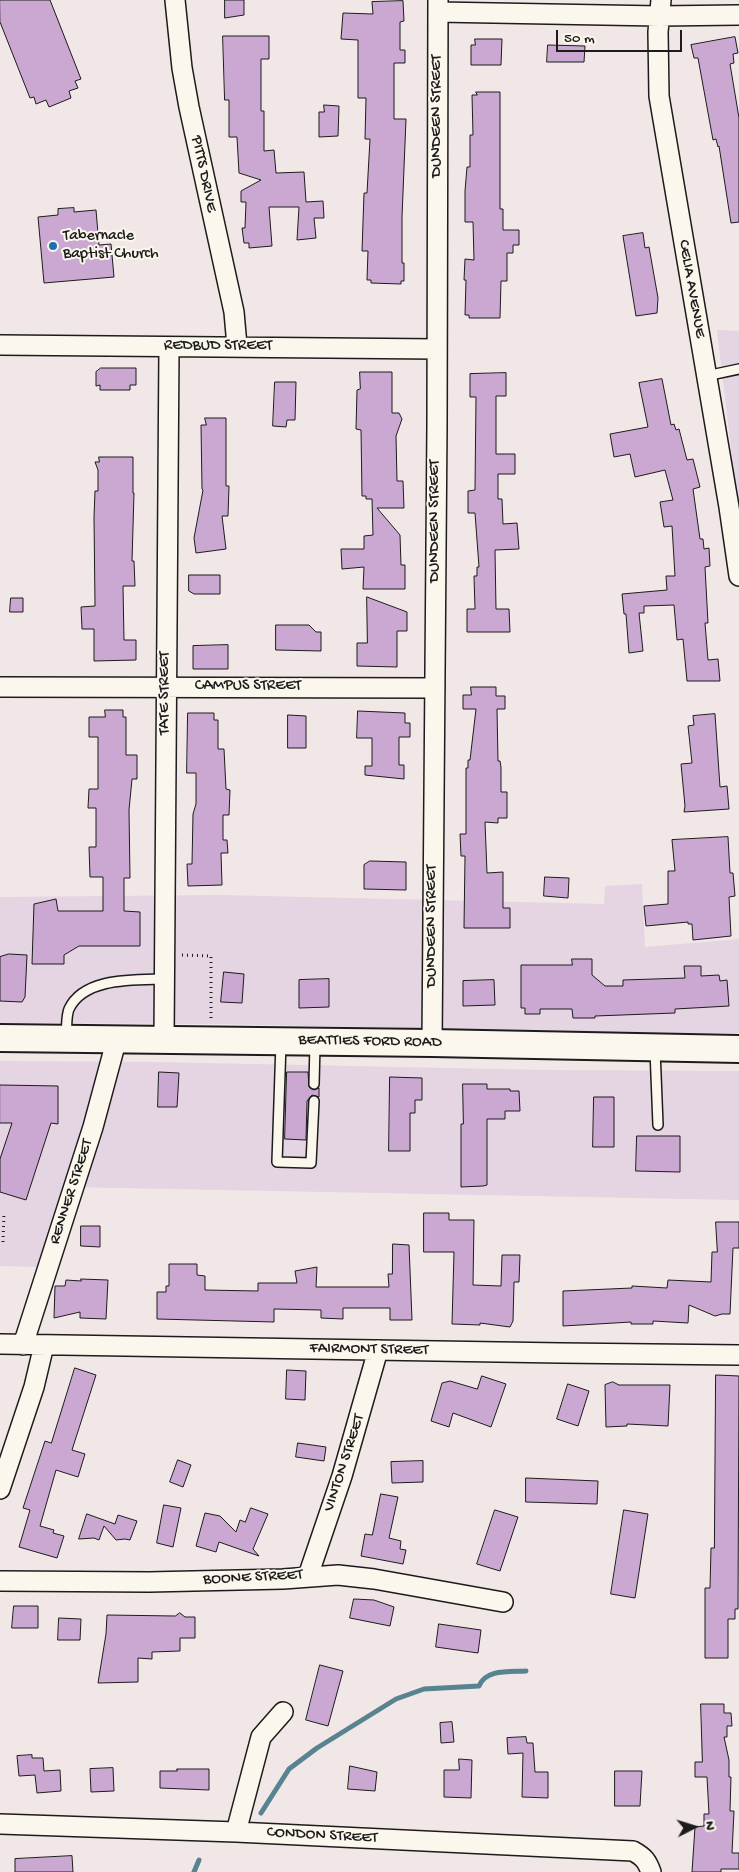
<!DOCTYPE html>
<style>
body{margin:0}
#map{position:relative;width:739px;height:1872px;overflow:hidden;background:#f1e7e7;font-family:"Gochi Hand",sans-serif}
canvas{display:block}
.north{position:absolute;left:669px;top:1802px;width:50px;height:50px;-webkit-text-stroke:4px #fbf7ec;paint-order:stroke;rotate:85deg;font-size:14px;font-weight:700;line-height:20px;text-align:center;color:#1c1c1c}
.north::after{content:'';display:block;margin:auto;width:18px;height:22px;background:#1c1c1c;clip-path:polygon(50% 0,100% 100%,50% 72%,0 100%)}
.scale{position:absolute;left:556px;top:30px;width:126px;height:22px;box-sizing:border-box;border:2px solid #1c1c1c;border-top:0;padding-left:6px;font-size:15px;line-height:18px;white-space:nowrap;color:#1c1c1c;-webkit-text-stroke:4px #fbf7ec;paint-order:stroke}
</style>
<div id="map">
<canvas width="739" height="1872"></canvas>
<div class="north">N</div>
<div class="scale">50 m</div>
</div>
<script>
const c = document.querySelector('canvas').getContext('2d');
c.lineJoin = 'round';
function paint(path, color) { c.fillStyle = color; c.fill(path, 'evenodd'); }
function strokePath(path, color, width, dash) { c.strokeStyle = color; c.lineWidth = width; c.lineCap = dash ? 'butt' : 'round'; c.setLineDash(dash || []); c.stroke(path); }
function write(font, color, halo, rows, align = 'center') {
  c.font = font + ' "Gochi Hand",sans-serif'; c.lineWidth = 4; c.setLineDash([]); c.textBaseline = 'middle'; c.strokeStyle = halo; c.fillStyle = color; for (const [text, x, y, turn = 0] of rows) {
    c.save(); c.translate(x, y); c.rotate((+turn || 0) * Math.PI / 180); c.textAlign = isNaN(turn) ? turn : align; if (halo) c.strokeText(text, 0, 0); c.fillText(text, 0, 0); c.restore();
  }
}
paint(new Path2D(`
 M717,330L739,331V517Z
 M642,884L645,947L739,939V1033H644L217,1024L0,1023V897L221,895L604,904L605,886Z
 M0,1061L154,1062L546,1070L739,1071V1200L68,1187L41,1267L0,1266Z`), '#e5d4e1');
strokePath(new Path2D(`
 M261,1813L289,1769L317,1748L396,1699L424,1689L479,1686C486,1669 509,1672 526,1671
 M194,1872L199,1860`), '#578490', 5);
const building = new Path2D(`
 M0,0H50L81,79L75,81L78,88L69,91L71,98L49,107L46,100L36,104L34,97L30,98L0,22Z
 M225,0H244V15L225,18Z
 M403,1L404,21L400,22V50H405V63H394V119H406L402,217V263H404V281H401V284L371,283V280H367L368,251H362L364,193H367L370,139H365L366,98H358V40L341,39L343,13L373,14L372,2Z
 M223,36H269V59H261V111H264V151L274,150L276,173L304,172L306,202L323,201L324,218H314L316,238L297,240L299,207H269L272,246L249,248V243H244L242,228H245L246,202H241V191L261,180L239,173L237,137H229V100H225Z
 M735,37L738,53L733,54L734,63L730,64L739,118V222L731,223L719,146L718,147L716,139L713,140L698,58H694L691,45Z
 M475,39H502L501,65H471V45H475Z
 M548,45L585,46L584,62H547Z
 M476,92H500V209H503V230H519V245H513V253H507V281H501L500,318H469V315H465L466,280H464L465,259L474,260L473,222H465V191L467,167H470V135H473L472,95H477Z
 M324,105L339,106L338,136L319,137V112H324Z
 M74,208V212L96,210L99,245L111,244L114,277L44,283L38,217L58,215V209Z
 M643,233L645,248L649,247L658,298L657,313L636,316L623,236Z
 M101,368H136V385H130V390H100V385L96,386V372Z
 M360,372H392V413H399L402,419L396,436L397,481H403L404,508H377L400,535L401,565H405V589H363L364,567L342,569L341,549H364V536L373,535L372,499H366V496H362L361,430L356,429L357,390L360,389Z
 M506,373V396H496V454H515V474H498V499H502L503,524L517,523L519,549L495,550L496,609H509L510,632H467V609H475L474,576H477V567H479L475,513H468V491L475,490L476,397H470V374Z
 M662,379L671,425L674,424L676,430L679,429L687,460L693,459L700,487L693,489L700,539H703L704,549L709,548L710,566L705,567L708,623H705L708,660L718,659L720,681H687L683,639L677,640L674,605L644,606V613H639L643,651L629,653L626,614H624L622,594L667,590L666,576H675L672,526L664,527L660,502L673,500L665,470L635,477L630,454L614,457L610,434L648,427L639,383Z
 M275,382H296L295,420H287L286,427L273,426Z
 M205,418H226V486H229L228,516H222L226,549L196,553L194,538L203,490L202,489L201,425H206Z
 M99,457H133V493H134L132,561H134L135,586H123L124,640H136V660L94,661V629H82L81,607L95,606L94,517L95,491H98V470L95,462H99Z
 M189,575H220V594H194L189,591Z
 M367,597L407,612V631H397V667L357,666V643H367Z
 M11,598H23V612H10Z
 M276,625H309L316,632H321V651L276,650Z
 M228,645V669H193V646Z
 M471,687H496V696H505V709H497L498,761H500L501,767V792H507V818H498V823L485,822L487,873L503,872V908H510V928H464L465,856H461L460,834H466V768H468V760H470L476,709H463V695H471Z
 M105,710H123V717H126V755H137V779H132L129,810L130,878H124V911L140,912V946H79L64,955V964H32L34,904L56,899L58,911H103V877H90L89,847H96V808H88L89,789H98V737H89V717H105Z
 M358,711L405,713V723H410V737H399V765H404V779L365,775V766H372V738H357Z
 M188,713H214V720H218V749H224L226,789L230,790L229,815H223V840H227L228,853H221L222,885L188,886L187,864H192L193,814L196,804V773H187Z
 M715,714L720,787L727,786L729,809L684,812L685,806L681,764L692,763L688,726L694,725L693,716Z
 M288,715L306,716V748H288Z
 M728,837L730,873H733L735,896L729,897L731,936L693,940L692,924H688V922L646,926L644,906L668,904V871H675L672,840Z
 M370,861L406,862V890L364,889V865Z
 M545,877L569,878L568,898L544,896Z
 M9,954L27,955L25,997L22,1002L0,1001V957Z
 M572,959H592V975L605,986H623V980L685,978L684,966H701V976L719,975L720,981L727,980L729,1006L675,1009V1013L595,1016V1018H573L572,1009H540V1014H525V1008H521V965H572Z
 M224,972L244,974L242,1003L221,1002Z
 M329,979V1007L299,1008V980Z
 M494,980L495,1005L463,1006V981Z
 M159,1072L179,1073L177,1107H158Z
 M287,1072H308L309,1087L314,1090L319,1088V1097L312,1095L307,1101L306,1140L285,1139Z
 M390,1077L422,1078V1100H415V1113H410V1151H389Z
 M463,1084H487V1089H510V1091H519L520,1111H505V1119H487V1185L483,1186L461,1187V1124H463Z
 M0,1085L58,1086V1124L51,1123L26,1200L0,1192V1159L12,1123H0Z
 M594,1097H614V1147H593Z
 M637,1136H680V1172L636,1171Z
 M424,1213H449V1220H474L473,1285L501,1286L502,1255H520L519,1282H514L513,1321L510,1327L480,1323V1325L452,1324L454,1252H424Z
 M716,1222H739V1248H733L730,1314H722L715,1316L689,1305L688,1323L653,1321V1324H631V1322L563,1326V1291L632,1288V1286L667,1288L668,1280L711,1282L712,1252H717Z
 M81,1226H100V1247L81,1246Z
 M393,1244L409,1245L412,1320H390V1308H343V1319L321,1318V1310L274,1309V1322L157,1319V1292H166V1286H169V1264H197V1275L205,1276V1290L258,1291V1283H297L295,1271L317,1267L316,1287H389L388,1274H392Z
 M81,1279L108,1280L106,1319L80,1318V1312L54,1318L55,1286H65L66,1280L81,1281Z
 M75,1368L96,1375L72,1450L85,1454L78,1477L56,1470L40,1526L54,1530L53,1533L64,1536L57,1558L19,1547L30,1510L23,1508L45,1441L51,1443Z
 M287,1370L306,1371L305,1400L286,1399Z
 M716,1375L739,1376L738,1609H735V1619H728V1658H705V1588H710L711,1548H714Z
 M482,1376L506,1384L491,1427L453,1413L449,1427L431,1421L442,1383L450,1381L477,1389Z
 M613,1382L619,1385H670L668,1426L627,1424V1426L606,1427L605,1385Z
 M568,1384L589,1391L578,1426L557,1419Z
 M298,1443L326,1447L324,1461L296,1457Z
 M178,1460L191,1465L183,1487L170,1482Z
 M423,1461V1482L392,1483L391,1462Z
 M526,1478L598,1481L597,1504L526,1502Z
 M381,1494L398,1497L389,1538L401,1541L400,1549L406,1550L403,1564L361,1556L365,1534L372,1535Z
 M164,1505L181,1508L173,1547L157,1543Z
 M251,1508L268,1514L253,1549L259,1556L219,1542L216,1552L196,1546L205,1513L220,1516L236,1532L240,1520L245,1522Z
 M495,1510L518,1517L500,1571L477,1564Z
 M624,1510L648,1514L635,1598L611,1594Z
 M87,1514L115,1524L118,1515L137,1521L130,1540L125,1539L116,1540L104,1526L99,1540L94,1538L79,1539Z
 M354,1599L374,1600L394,1607L390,1626L350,1618Z
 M14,1606H38V1628H12Z
 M180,1613L185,1617H195V1638H180V1651L152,1652V1659L138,1658V1682L98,1683L106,1634L107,1615L175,1616Z
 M59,1618L81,1619L80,1640H58Z
 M439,1624L481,1630L478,1653L436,1647Z
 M320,1665L343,1671L328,1726L306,1720Z
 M701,1704H724V1713H731L732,1726H727V1737H724L729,1760V1777H731L730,1811H734L732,1853H739V1869H721V1872H692L695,1827L704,1826V1814H709L707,1777H695V1762H702Z
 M452,1722L454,1742L441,1743L440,1723Z
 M526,1737L527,1743H533L535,1772H548V1798L522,1797L523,1753L508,1754L507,1738Z
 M32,1755V1758H43L44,1771L60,1770L61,1791L37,1793L35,1775L19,1776L17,1756Z
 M459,1759L472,1760L471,1798L444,1797V1770H459Z
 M350,1766L377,1772L375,1791L348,1789Z
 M113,1768L114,1791L91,1792L90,1769Z
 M177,1769H209V1790L160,1788V1771H177Z
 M615,1771H642L640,1806H615Z
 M72,1856L73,1872H15V1859Z`);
paint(building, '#caa8d2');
strokePath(building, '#1c1c1c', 1);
const service = new Path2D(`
 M706,376L739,369
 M66,1036C67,1028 66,1016 69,1009C84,977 135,980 164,979
 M281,1043L277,1162L311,1163L314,1101
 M655,1050L658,1125
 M314,1084L315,1044`);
const minor = new Path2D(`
 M175,0L182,68L189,107L234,312L237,346
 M661,0L658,32L659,96L729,507L739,576
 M438,12L659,16L739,15
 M0,345L437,349
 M0,687L435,688
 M164,1039L169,347
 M432,1043L437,425L438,0
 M0,1344L561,1353L739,1355
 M23,1345L93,1127L117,1038
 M0,1489L34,1387L44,1345
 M308,1576L342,1476L378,1350
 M0,1581L149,1582L283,1579L338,1575L374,1579L503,1602
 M0,1824L236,1832L633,1851C644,1857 647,1861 651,1872
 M236,1832L261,1737L283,1712`);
const secondary = new Path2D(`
 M0,1038L432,1043L739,1049`);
strokePath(service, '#1c1c1c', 12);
strokePath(minor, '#1c1c1c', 22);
strokePath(secondary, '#1c1c1c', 30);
strokePath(new Path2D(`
 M182,955L211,956V1020
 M3,1242L4,1214`), '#1c1c1c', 3, [1, 4]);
strokePath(service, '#fbf7ec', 9);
strokePath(minor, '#fbf7ec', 19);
strokePath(secondary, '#fbf7ec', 26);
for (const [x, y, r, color] of [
 [53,246,5,"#1f6fb2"]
]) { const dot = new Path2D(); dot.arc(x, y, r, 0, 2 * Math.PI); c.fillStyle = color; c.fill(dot); strokePath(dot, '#fbf7ec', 2); }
write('16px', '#1c1c1c', '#fbf7ec', [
 ["DUNDEEN STREET",438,116,-90],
 ["PITTS DRIVE",203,174,78],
 ["CELIA AVENUE",691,289,80],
 ["REDBUD STREET",218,347],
 ["DUNDEEN STREET",436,521,-90],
 ["CAMPUS STREET",248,687],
 ["TATE STREET",166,693,-90],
 ["DUNDEEN STREET",433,926,-90],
 ["BEATTIES FORD ROAD",370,1042,1],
 ["RENNER STREET",72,1192,-72],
 ["FAIRMONT STREET",369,1350,1],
 ["VINTON STREET",345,1463,-72],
 ["BOONE STREET",253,1578,-3],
 ["CONDON STREET",322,1836,3]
]);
write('16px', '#1c1c1c', '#fbf7ec', [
 ["Tabernacle",63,237],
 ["Baptist Church",63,255]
], 'left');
</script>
